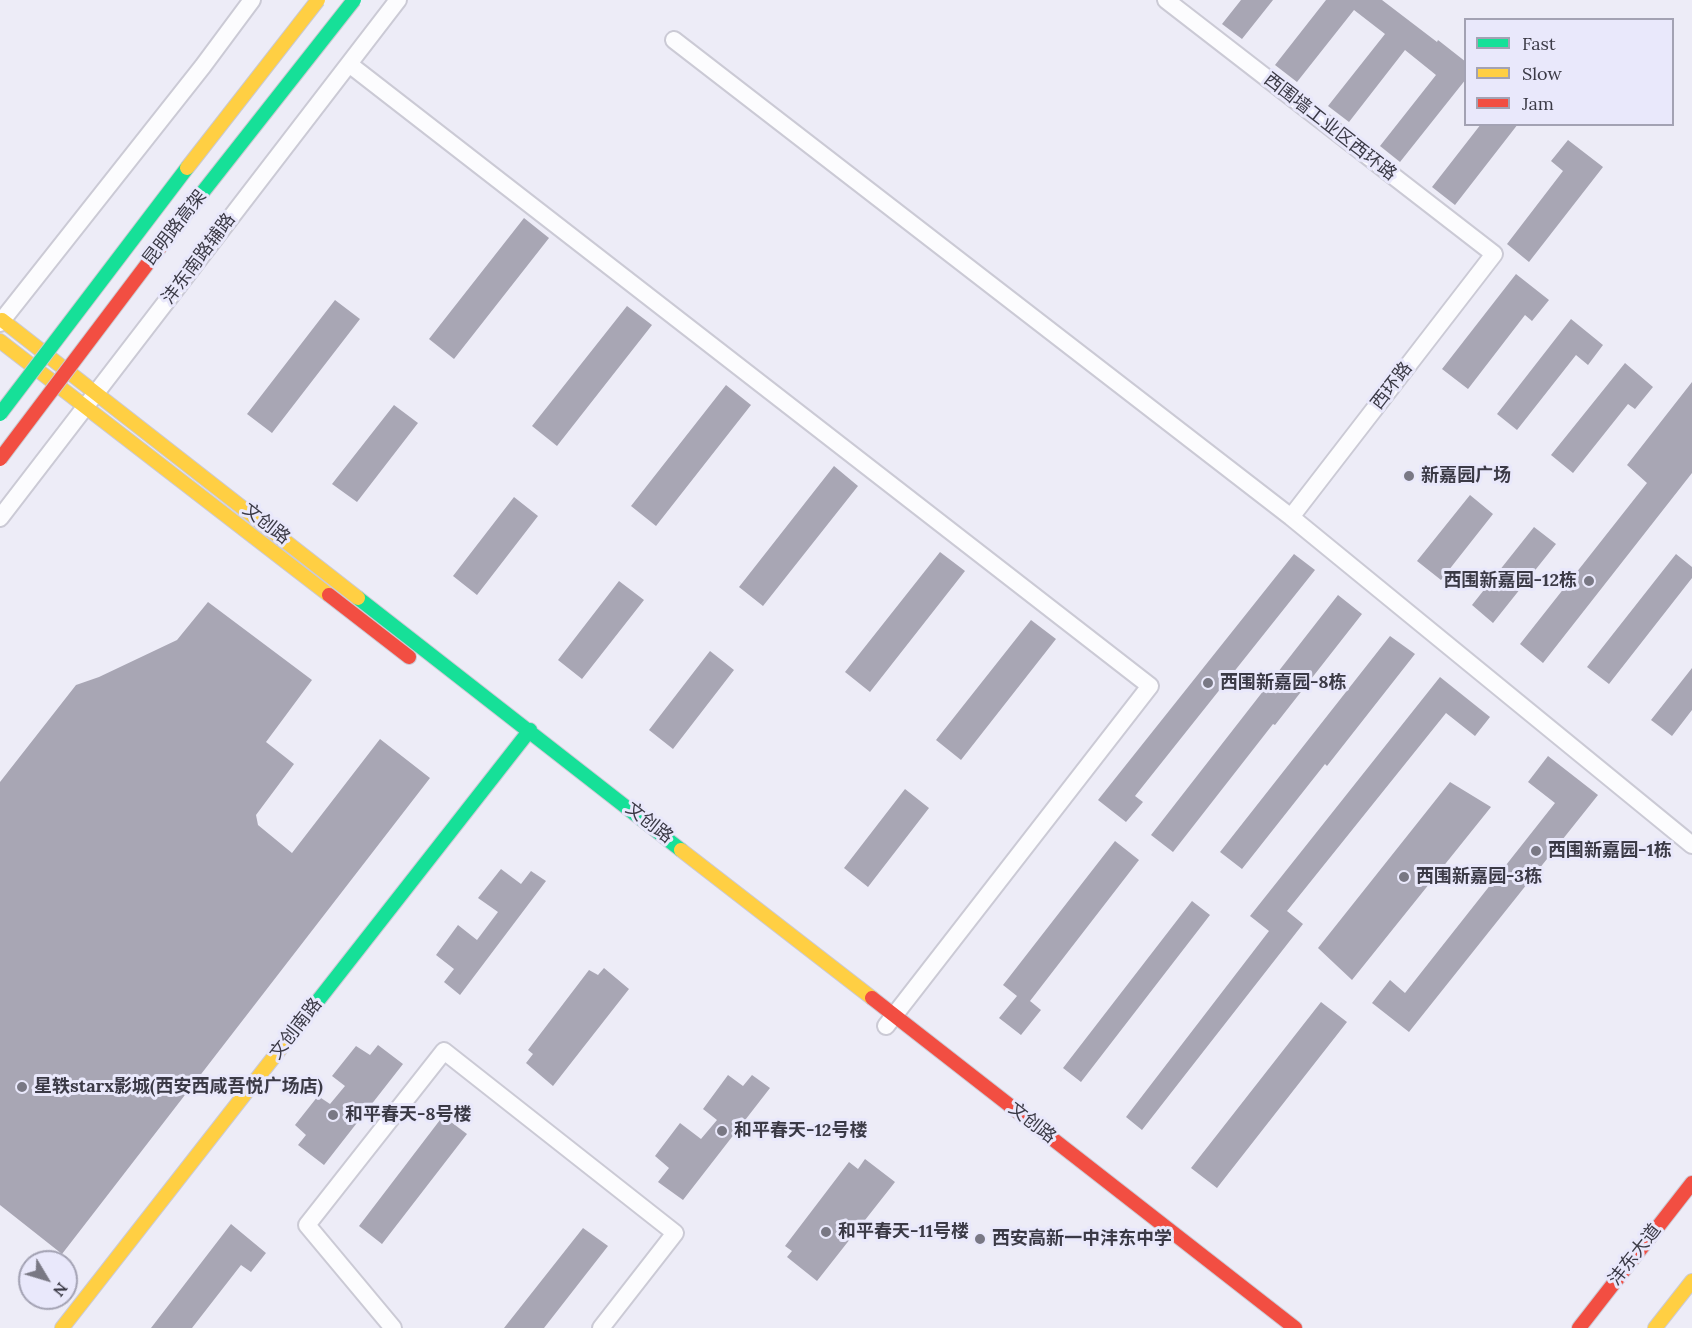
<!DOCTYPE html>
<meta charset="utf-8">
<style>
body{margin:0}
#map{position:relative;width:1692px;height:1328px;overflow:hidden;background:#edecf7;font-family:Lora,serif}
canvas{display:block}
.legend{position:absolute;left:1464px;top:18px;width:210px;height:108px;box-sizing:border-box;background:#e9e8fb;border:2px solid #a3a2b3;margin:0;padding:8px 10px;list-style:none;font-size:18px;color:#3b3a46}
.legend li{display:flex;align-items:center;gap:12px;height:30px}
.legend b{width:30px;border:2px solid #a3a2b3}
.north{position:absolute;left:18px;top:1250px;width:60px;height:60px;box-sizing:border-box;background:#e9e8fb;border:2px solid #a3a2b3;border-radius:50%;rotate:128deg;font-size:16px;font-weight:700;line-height:24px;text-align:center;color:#3b3a46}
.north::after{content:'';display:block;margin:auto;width:21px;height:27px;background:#797884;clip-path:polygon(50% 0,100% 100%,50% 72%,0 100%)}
</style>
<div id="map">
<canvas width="1692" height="1328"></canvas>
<ul class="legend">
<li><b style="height:8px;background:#16e098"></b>Fast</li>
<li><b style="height:8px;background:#ffcf43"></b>Slow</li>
<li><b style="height:8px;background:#f24e42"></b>Jam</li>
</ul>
<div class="north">N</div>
</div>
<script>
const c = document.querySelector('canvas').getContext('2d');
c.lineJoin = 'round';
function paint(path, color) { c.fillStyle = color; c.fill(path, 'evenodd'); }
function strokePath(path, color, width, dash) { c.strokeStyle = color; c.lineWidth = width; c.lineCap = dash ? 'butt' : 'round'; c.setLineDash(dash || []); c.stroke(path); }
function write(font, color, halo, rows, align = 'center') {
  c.font = font + ' Lora,"Noto Sans SC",serif'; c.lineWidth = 6; c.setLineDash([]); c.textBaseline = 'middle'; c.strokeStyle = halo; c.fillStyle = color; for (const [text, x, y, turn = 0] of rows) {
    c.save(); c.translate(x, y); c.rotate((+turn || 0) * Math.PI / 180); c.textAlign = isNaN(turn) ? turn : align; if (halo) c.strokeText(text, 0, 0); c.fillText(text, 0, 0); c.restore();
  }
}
paint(new Path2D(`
 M1241,0H1273L1242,39L1222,24Z
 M1326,0H1382L1437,42L1438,40L1466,62V79L1400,162L1380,146L1436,75L1405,50L1349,122L1328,106L1385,34L1354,10L1297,82L1275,65Z
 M1481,124H1518L1455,205L1432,187Z
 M1568,140L1603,167L1529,262L1507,244L1563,171L1551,161Z
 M524,218L549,238L454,359L429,339Z
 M1516,274L1549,300L1532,321L1525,315L1468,389L1442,369Z
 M335,300L360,319L272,433L247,414Z
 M627,306L652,325L557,446L532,426Z
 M1571,319L1603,345L1588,365L1576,355L1517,430L1497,414Z
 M1625,363L1653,387L1635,409L1628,404L1573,473L1551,455Z
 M1692,382V473L1543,663L1520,644L1647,483L1627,465Z
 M726,385L751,405L656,526L631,506Z
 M394,405L418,423L357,502L332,484Z
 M834,466L858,486L763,606L739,587Z
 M1470,495L1493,514L1441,580L1417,561Z
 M514,497L538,516L477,595L453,576Z
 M1534,527L1556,544L1493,623L1472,605Z
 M940,552L965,571L870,692L845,672Z
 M1294,554L1315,570L1135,796L1143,802L1126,822L1098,800Z
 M1676,554L1692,567V578L1609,684L1587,667Z
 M619,581L644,600L582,679L558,660Z
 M1338,595L1362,614L1275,725L1273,724L1173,852L1151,835Z
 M208,602L312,680L266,742L294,764L256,815L258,825L292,853L380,739L430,778L62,1254L0,1205V782L76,685L99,677L177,640Z
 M1031,620L1056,639L961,760L936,740Z
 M1390,636L1415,654L1327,766L1325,764L1242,869L1220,852Z
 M710,651L734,670L673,749L649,730Z
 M1692,668V710L1672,736L1651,720Z
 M1440,677L1490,717L1475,736L1446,713L1287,911L1303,924L1142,1130L1126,1117L1269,931L1250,916Z
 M1548,756L1598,795L1409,1032L1372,1003L1390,980L1405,993L1555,803L1528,782Z
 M1450,782L1491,807L1352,980L1318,948Z
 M905,789L929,808L868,887L844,868Z
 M1115,841L1139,860L1030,1001L1041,1010L1021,1035L999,1018L1017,996L1003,985Z
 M501,869L521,884L531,871L546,881L460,995L444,982L454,969L436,955L458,925L477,940L498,912L478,898Z
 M1192,901L1210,915L1081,1082L1063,1068Z
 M604,968L629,989L553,1086L526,1063L533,1054L528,1050L589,970L598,975Z
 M1321,1002L1347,1022L1217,1188L1191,1168Z
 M378,1045L403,1064L324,1165L298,1145L306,1135L295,1125L318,1096L330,1104L345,1086L332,1076L356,1046L370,1055Z
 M728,1075L743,1086L752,1075L770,1088L683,1200L658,1182L669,1168L655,1156L680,1123L701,1139L717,1120L703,1109Z
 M443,1116L467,1134L382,1244L359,1226Z
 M865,1159L895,1182L817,1281L787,1257L792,1251L785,1246L849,1162L858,1169Z
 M231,1224L266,1253L251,1272L241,1265L192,1328H151Z
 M583,1228L608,1246L544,1328H504Z`), '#a8a6b4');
const street = new Path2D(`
 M1166,0L1494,254L1291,517
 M674,40L1291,517L1692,845
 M349,64L1150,686L886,1026
 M0,323L203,66L252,0
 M0,518L398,0
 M393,1328L307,1225L444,1051L675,1233L601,1328`);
const fast = new Path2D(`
 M358,598L681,850
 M284,1044L530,730`);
const slow = new Path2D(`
 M2,320L358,598
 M0,341L329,595
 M681,850L872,998
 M62,1328L284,1044
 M1655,1328L1692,1281`);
const jam = new Path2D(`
 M329,595L409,657
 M872,998L1295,1328
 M1579,1328L1692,1183`);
strokePath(street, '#cbcad5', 20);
strokePath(fast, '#cbcad5', 16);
strokePath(slow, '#cbcad5', 16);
strokePath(jam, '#cbcad5', 16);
strokePath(street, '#fcfcfe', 16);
strokePath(fast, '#16e098', 14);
strokePath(slow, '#ffcf43', 14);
strokePath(jam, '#f24e42', 14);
const fastBridge = new Path2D(`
 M176,226L354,0
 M0,414L187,168`);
const slowBridge = new Path2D(`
 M187,168L318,0`);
const jamBridge = new Path2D(`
 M0,459L176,226`);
strokePath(fastBridge, '#cac9d0', 16, []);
strokePath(slowBridge, '#cac9d0', 16, []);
strokePath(jamBridge, '#cac9d0', 16, []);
strokePath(fastBridge, '#16e098', 14);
strokePath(slowBridge, '#ffcf43', 14);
strokePath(jamBridge, '#f24e42', 14);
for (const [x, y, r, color] of [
 [1409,476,6,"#797884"],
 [1589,581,6,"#797884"],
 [1208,683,6,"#797884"],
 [1536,851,6,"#797884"],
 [1404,877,6,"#797884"],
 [22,1087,6,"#797884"],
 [333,1115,6,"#797884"],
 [722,1131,6,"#797884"],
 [826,1232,6,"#797884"],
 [980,1239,6,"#797884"]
]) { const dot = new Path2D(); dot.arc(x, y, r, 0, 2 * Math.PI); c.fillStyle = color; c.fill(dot); strokePath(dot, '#e9e8fb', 2); }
write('18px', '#3b3a46', '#e9e8fb', [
 ["西围墙工业区西环路",1330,127,38],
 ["昆明路高架",175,228,-52],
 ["沣东南路辅路",199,259,-53],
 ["西环路",1392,386,-52],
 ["文创路",266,524,38],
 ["文创路",649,823,38],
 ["文创南路",296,1029,-52],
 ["文创路",1032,1123,38],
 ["沣东大道",1635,1255,-52]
]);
write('bold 18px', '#3b3a46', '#e9e8fb', [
 ["新嘉园广场",1421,476],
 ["西围新嘉园-12栋",1577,581,"right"],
 ["西围新嘉园-8栋",1220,683],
 ["西围新嘉园-1栋",1548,851],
 ["西围新嘉园-3栋",1416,877],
 ["星轶starx影城(西安西咸吾悦广场店)",34,1087],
 ["和平春天-8号楼",345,1115],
 ["和平春天-12号楼",734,1131],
 ["和平春天-11号楼",838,1232],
 ["西安高新一中沣东中学",992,1239]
], 'left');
</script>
